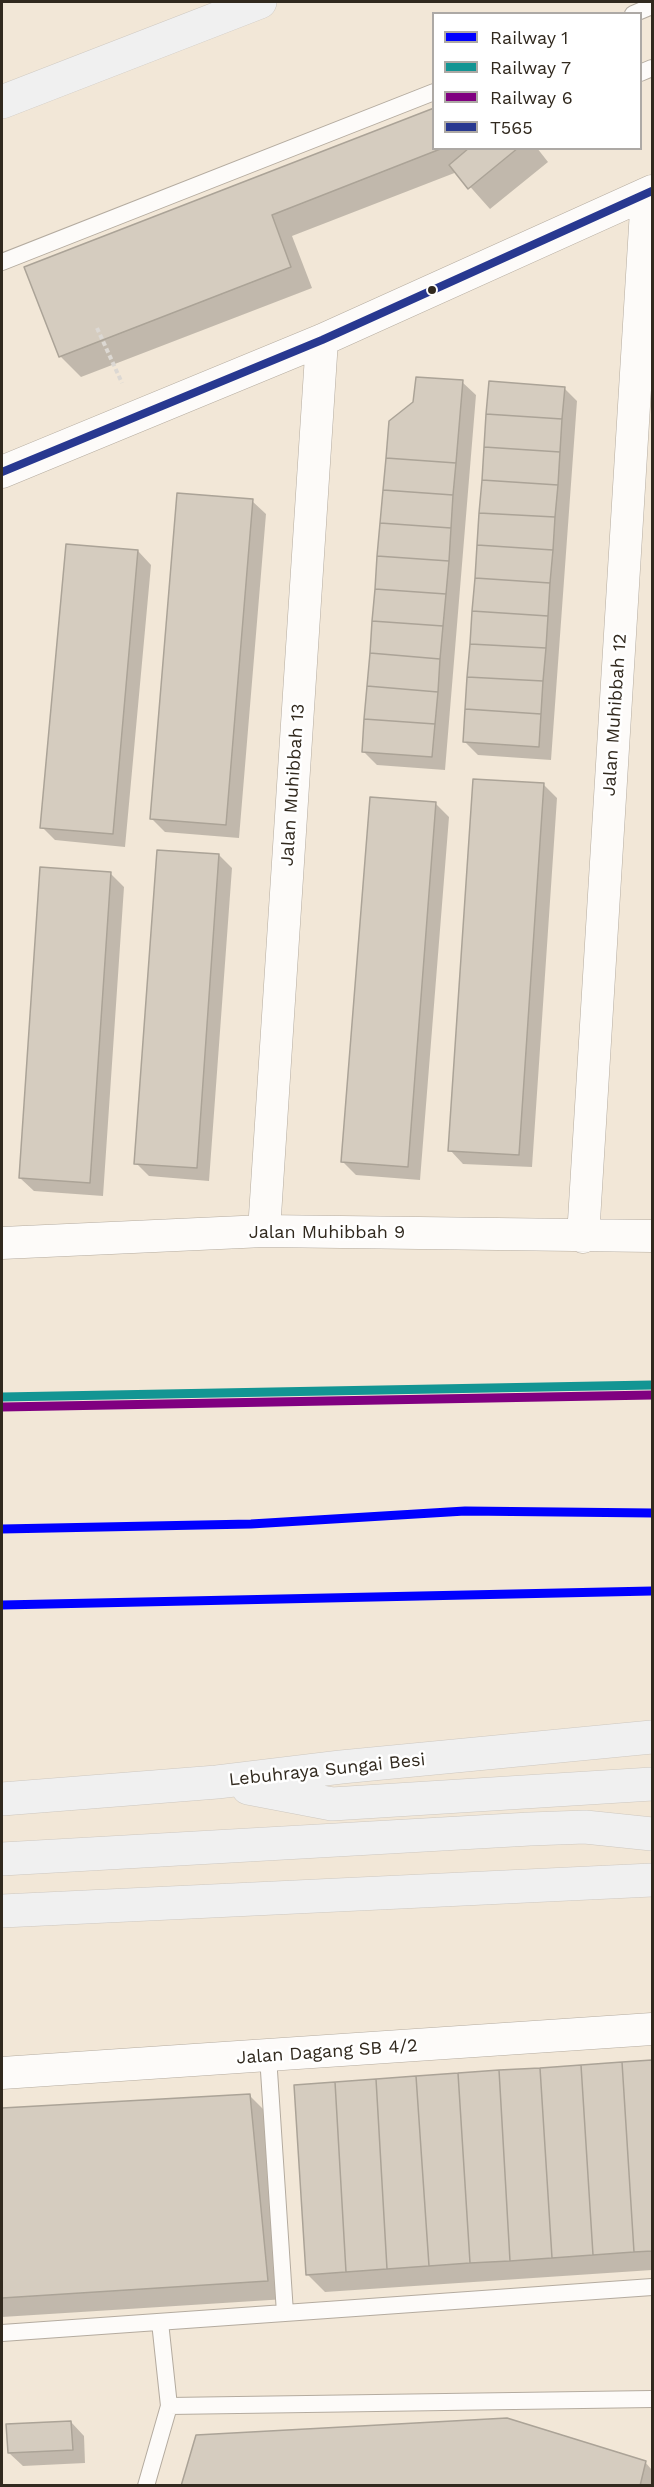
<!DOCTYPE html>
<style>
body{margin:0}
#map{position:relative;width:654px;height:2487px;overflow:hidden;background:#f2e7d7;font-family:"Work Sans",sans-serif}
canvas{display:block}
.frame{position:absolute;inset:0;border:3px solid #31291e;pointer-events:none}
.legend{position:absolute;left:432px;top:12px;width:210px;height:138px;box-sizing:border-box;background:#fff;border:2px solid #ada9a5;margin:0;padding:8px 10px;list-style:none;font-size:18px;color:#31291e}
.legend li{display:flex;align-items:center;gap:12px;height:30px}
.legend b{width:30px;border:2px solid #ada9a5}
</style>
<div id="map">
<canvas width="654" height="2487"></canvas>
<div class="frame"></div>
<ul class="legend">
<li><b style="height:8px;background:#00f"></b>Railway 1</li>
<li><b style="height:8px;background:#139593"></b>Railway 7</li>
<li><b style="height:8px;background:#800080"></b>Railway 6</li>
<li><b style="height:8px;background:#283890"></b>T565</li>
</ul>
</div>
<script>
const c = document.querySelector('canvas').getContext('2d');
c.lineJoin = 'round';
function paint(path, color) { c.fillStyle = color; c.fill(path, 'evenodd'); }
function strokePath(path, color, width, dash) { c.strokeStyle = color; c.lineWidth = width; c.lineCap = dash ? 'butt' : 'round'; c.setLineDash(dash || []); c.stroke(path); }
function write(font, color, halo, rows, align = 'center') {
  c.font = font + ' "Work Sans",sans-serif'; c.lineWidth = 5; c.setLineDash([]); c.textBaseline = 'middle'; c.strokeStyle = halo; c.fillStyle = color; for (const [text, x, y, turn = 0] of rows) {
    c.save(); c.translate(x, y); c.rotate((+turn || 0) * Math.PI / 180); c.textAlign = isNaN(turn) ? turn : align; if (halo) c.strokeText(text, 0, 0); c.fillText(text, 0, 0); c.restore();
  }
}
paint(new Path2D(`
 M434,148H537L548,162L490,209L457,172L292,236L312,288L81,377L60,356L26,268Z
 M462,382L476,395L445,770L377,765L363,751Z
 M564,388L577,401L551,760L478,755L464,741Z
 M252,501L266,514L239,838L165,832L151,818Z
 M138,551L151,565L125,847L55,840L42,827Z
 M544,785L557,798L532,1167L463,1164L450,1150Z
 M435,803L449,817L420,1180L356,1175L343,1162Z
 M219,855L232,868L209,1181L149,1176L136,1163Z
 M111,874L124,887L103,1196L34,1191L20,1178Z
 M652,2062V2270L325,2292L307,2274L295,2086Z
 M250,2096L268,2114L286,2299L2,2317V2110Z
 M71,2422L84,2436L85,2463L23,2466L9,2453Z
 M645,2462L652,2470V2486H183Z`), '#0003');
const building = new Path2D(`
 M434,108V148H443L272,215L291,267L59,357L24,267Z
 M469,148H518L468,189L449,165Z
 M416,377L463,380L456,463L386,458L389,421L413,402Z
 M489,381L565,387L562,419L486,414Z
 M486,414L562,419L560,452L484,447Z
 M484,447L560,452L558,485L482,480Z
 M386,458L456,463L453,495L383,490Z
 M482,480L558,485L555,517L479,513Z
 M383,490L453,495L451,528L380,523Z
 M177,493L253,499L226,825L150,819Z
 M479,513L555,517L553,550L477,545Z
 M380,523L451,528L449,561L377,556Z
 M66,544L138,550L113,834L40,828Z
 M477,545L553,550L550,583L475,578Z
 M377,556L449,561L446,594L375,589Z
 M475,578L550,583L548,616L472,611Z
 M375,589L446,594L443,626L372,621Z
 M472,611L548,616L546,648L470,644Z
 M372,621L443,626L440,659L370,653Z
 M470,644L546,648L543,681L467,677Z
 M370,653L440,659L438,692L367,686Z
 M467,677L543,681L541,714L465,709Z
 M367,686L438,692L435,724L364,719Z
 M465,709L541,714L539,747L463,742Z
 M364,719L435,724L432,757L362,752Z
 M473,779L544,783L519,1155L448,1151Z
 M370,797L436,802L408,1167L341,1162Z
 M157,850L219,854L197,1168L134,1164Z
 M40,867L111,872L90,1183L19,1178Z
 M652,2060V2251L634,2252L622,2062Z
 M622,2062L634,2252L593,2255L581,2065Z
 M581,2065L593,2255L552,2258L540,2068Z
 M540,2068L552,2258L510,2261L499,2070Z
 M499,2070L510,2261L470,2263L458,2073Z
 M458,2073L470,2263L429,2266L416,2076Z
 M416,2076L429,2266L387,2269L376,2079Z
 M376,2079L387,2269L346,2272L335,2082Z
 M335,2082L346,2272L306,2275L294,2085Z
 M250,2094L268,2281L2,2298V2108Z
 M507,2418L646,2461L640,2486H181L196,2435Z
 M71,2421L73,2450L8,2453L6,2424Z`);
paint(building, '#d5ccbf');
strokePath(building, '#aba397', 1.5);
const lane = new Path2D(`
 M633,14L652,6
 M640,73L652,68
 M2,262L434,92
 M268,2056L285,2313
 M160,2322L169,2406
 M2,2333L652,2287
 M146,2486L169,2406L652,2399`);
const street = new Path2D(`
 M2,472L322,340L652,191
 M264,1231L322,340
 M583,1237L647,194
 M2,1243L264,1231L652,1236
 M2,2073L652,2029`);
const highway = new Path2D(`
 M2,102L260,2
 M248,1788L332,1804L652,1784
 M2,1799L217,1782L341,1767L652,1737
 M2,1859L530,1829L585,1827L652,1834
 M2,1911L652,1880`);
strokePath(lane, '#b4ab9f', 18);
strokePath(street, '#b4ab9f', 33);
strokePath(highway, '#cdc7bf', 34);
strokePath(new Path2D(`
 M97,328L122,383`), '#dcd8d3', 4, [4.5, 3]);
strokePath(lane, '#fdfbf9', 16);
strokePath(street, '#fdfbf9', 32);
strokePath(highway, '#f0f0f0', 33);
strokePath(new Path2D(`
 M2,472L322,340L652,191`), '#283890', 8);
strokePath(new Path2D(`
 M2,1529L251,1524L465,1511L652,1513
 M2,1605L652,1591`), '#00f', 9);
strokePath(new Path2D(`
 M2,1397L652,1385`), '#139593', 9);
strokePath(new Path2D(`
 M2,1407L652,1395`), '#800080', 9);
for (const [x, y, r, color] of [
 [432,290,5,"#31291e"]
]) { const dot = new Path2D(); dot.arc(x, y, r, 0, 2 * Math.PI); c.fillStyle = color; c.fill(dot); strokePath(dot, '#fff', 2); }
write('18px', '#31291e', '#fff', [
 ["Jalan Muhibbah 12",615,715,-86],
 ["Jalan Muhibbah 13",293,785,-86],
 ["Jalan Muhibbah 9",327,1233],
 ["Lebuhraya Sungai Besi",327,1770,-6],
 ["Jalan Dagang SB 4/2",327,2052,-4]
]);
</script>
